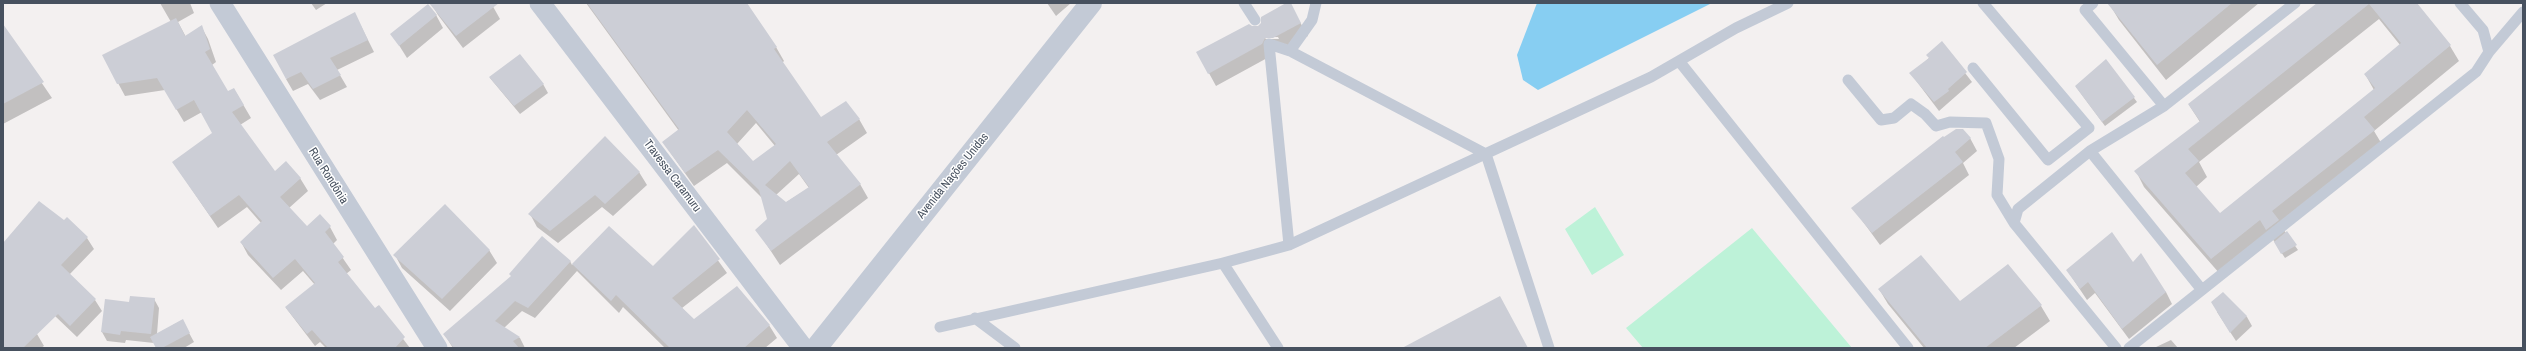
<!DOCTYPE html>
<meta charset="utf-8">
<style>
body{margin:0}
#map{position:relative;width:2526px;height:351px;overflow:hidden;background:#f3f0f0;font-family:"Archivo Narrow",sans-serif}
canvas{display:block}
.frame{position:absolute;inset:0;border:4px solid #47515f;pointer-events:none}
</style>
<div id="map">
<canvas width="2526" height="351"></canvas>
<div class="frame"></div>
</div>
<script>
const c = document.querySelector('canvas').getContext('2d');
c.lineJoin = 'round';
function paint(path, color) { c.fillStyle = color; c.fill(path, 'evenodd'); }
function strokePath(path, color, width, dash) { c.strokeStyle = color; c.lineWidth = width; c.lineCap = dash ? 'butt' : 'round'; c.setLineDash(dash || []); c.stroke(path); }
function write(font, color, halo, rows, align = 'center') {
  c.font = font + ' "Archivo Narrow",sans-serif'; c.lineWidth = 3; c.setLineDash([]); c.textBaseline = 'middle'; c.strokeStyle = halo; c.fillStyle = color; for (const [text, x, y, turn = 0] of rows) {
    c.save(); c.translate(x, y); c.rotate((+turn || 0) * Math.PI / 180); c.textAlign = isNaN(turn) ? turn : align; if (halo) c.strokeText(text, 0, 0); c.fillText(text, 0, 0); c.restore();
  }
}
paint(new Path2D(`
 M1595,207L1624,255L1592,275L1565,229Z
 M1752,228L1852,348H1643L1626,328Z`), '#bdf2d8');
paint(new Path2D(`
 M1537,3H1712L1538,90L1523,80L1517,55Z`), '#87cef2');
paint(new Path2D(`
 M160,3H190L194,13L178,22L186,37L201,26L208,39L216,62L212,65L228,93L234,89L251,118L240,125L275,173L300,178L308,191L289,208L307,228L330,227L337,240L333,244L351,270L346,274L375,309L378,306L410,348H326L320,342L315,346L286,308L315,285L303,271L281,290L248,255L241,242L261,223L247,207L218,228L173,162L214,133L202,112L184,122L165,90L125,96L118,83L171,22Z
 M311,3H327L316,10Z
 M431,3H491L500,19L463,48L438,15Z
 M586,3H746L776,47L784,61L782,63L821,118L859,119L867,133L836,155L860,184L868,198L780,265L757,230L768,219L762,198L727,163L694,186L663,142L679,131ZM756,123L775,146L753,163L737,144ZM799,174L809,188L785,203L776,195Z
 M1047,3H1071L1056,16Z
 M1289,3L1308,36L1281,51H1272L1269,57L1216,86L1198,53L1252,27H1259ZM1267,37H1278L1279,39H1265Z
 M2112,3H2259L2166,80L2119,20L2110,5Z
 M2318,3H2416L2450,46L2459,61L2374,131L2383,146L2281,226L2298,250L2285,258L2270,235L2220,274L2144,187L2136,171L2200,122L2189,105ZM2379,19L2400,45L2365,74L2374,90L2220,214L2196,187L2207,177L2199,162Z
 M436,15L443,28L407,58L392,34Z
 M3,26L52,98L3,124Z
 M361,26L374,52L337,70L347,87L320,100L308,84L293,91L286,79Z
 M1942,43L1972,82L1939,111L1911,74L1929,58Z
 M2106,60L2137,102L2105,126L2076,87Z
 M490,78L543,84L548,93L520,114Z
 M1970,138L1977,151L1963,163L1969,175L1880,245L1853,208Z
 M639,172L647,185L613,216L602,207L558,243L537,227L530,214Z
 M67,218L87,238L94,249L69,275L95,300L102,311L77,337L11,274L3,282V244L64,222Z
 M609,227L653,268L694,227L727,273L682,308L694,320L769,325L777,338L765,348H665L623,307L619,313L577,271L535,318L522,311L504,328L520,338L525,348H453L451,345L445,335L570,261L572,265Z
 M489,250L497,263L450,311L402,268L395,255Z
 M2132,263L2166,292L2172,304L2129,339L2095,293L2087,300L2067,270Z
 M2008,265L2041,306L2050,321L2014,348H1924L1888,304L1879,289L1960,303Z
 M2223,293L2247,317L2252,326L2236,341L2217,312Z
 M3,299L37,334L44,346L41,348H3Z
 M154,299L159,308L157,334L182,320L194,342L184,348H157L154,343L126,340L125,343L107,341L102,332L130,303Z
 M2171,340L2178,348H2154Z`), '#0003');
paint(new Path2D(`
 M429,3H499L456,36Z
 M587,3H747L777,47L774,49L821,117L846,101L860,119L827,142L861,184L771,251L755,230L767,219L759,190L718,150L685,173L662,142L679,129ZM747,110L776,144L753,161L727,132ZM790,161L809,187L786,202L765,185Z
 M1286,3H1291L1301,23L1273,38H1265L1262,44L1208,74L1196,52L1249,24L1252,26H1258L1261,23V17Z
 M2107,3H2232L2157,65Z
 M2317,3H2417L2451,45L2364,117L2375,130L2272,211L2279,220L2266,230L2260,220L2211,259L2134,171L2200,121L2188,104ZM2369,4L2401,43L2364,74L2375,88L2220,213L2185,173L2199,161L2188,149Z
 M428,4L437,15L399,46L390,34Z
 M355,12L368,40L330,58L341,75L313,89L301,72L286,79L273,55Z
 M176,18L185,36L202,25L210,49L205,52L228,91L234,88L244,105L232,112L275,171L286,161L301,178L280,197L307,226L320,214L331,226L325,232L344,257L338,262L375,308L379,305L405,337L395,348H328L312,330L307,334L285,307L315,283L295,259L273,278L240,242L262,221L239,195L210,216L172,162L212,133L194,100L176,110L157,78L117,84L102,55Z
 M3,24L44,82L3,104Z
 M1942,41L1967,72L1948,89L1949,91L1934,102L1909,73L1929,58L1926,55Z
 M520,54L544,84L514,106L489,77Z
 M2106,59L2135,97L2102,122L2075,86Z
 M1956,129H1963L1971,138L1955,152L1963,162L1872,233L1851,208L1943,136L1944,137Z
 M605,136L640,172L605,204L595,195L550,231L528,214Z
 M39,201L64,220L67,217L88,237L61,265L96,299L70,326L58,314L23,348H3V243Z
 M445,204L490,250L442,299L393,255Z
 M694,225L720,259L672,298L694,319L737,286L770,325L744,348H670L616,295L611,301L572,264L609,226L653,266Z
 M2287,231L2297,245L2281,254L2274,242Z
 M2112,232L2133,262L2141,253L2166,292L2122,329L2088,282L2080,289L2066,270Z
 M542,236L571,261L528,308L515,301L495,321L520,337L513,341L519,348H454L443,334L511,276L509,274Z
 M1921,255L1960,301L2008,264L2042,305L1985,348H1927L1878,289Z
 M2223,292L2247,316L2230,333L2211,302Z
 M130,296L155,298L151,334L121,331L120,335L101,332L105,299L129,302Z
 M1500,296L1528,348H1402Z
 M183,319L190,333L162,348H156L150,337Z`), '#ccced6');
strokePath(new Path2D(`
 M1244,3L1255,20
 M2093,3L2085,10L2164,106
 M1290,51L1312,20L1316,3
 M2489,52L2523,12
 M1679,61L1908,348
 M1973,68L2048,160L2089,128L1983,3
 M1848,80L1881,120L1894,118L1911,104L1925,114L1936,126L1950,122L1986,123L1999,159L1997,195L2014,223
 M2090,151L2202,290
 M1289,245L1269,44L1290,51L1486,154L1549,348
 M1223,263L1278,348
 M975,318L1015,348
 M940,327L1223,263L1289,245L1651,77L1736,28L1788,3
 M2116,348L2014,223L2018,209L2090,151L2164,106L2295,3
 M2129,348L2476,72L2489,52L2483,30L2460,3`), '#c3cad6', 11);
strokePath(new Path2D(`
 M220,3L437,348
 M540,3L803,348`), '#c3cad6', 21);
strokePath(new Path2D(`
 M816,348L1091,3`), '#c3cad6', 22);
write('12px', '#47515f', '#fff', [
 ["Rua Rondônia",328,176,58],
 ["Travessa Caramuru",672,176,53],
 ["Avenida Nações Unidas",953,176,-51]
]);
</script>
